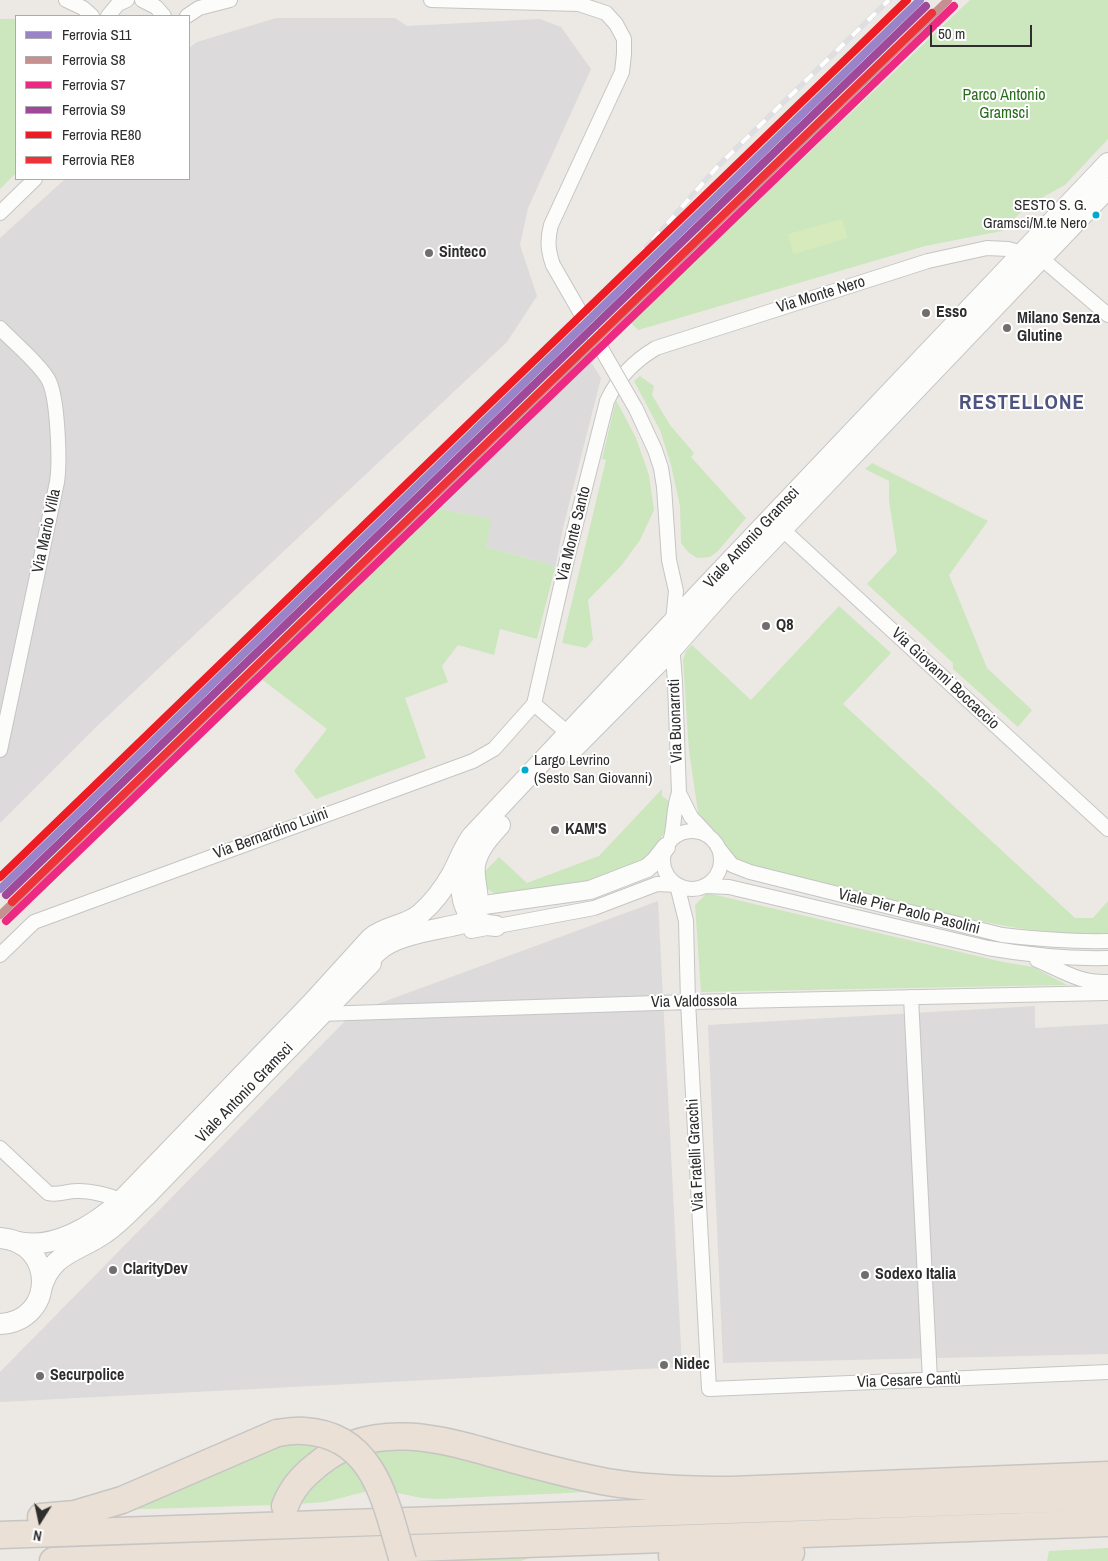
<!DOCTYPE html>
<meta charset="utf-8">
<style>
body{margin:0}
#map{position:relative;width:1108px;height:1561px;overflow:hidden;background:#ece9e4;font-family:"Archivo Narrow",sans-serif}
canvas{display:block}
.legend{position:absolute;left:15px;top:15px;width:175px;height:165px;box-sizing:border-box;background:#fff;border:1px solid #ababab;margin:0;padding:6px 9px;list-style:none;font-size:15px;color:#2e2e2e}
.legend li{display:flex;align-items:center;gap:10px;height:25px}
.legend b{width:25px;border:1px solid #ababab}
.north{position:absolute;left:15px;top:1496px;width:50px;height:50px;-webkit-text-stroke:4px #fff;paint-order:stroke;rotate:190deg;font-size:14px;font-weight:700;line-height:20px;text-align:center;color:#2e2e2e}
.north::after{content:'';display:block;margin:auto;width:18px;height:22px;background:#2e2e2e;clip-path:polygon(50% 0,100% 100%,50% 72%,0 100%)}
.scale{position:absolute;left:930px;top:25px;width:102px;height:22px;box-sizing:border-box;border:2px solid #2e2e2e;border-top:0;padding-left:6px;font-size:15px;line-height:18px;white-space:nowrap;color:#2e2e2e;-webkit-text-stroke:4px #fff;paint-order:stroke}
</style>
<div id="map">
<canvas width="1108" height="1561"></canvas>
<ul class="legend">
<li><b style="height:6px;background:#9a83c9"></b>Ferrovia S11</li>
<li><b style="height:6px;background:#c69090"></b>Ferrovia S8</li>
<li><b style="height:6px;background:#ed2a81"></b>Ferrovia S7</li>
<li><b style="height:6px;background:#a0499a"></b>Ferrovia S9</li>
<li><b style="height:6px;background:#ed1c24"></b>Ferrovia RE80</li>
<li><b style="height:6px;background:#ee3338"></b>Ferrovia RE8</li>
</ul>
<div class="north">N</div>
<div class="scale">50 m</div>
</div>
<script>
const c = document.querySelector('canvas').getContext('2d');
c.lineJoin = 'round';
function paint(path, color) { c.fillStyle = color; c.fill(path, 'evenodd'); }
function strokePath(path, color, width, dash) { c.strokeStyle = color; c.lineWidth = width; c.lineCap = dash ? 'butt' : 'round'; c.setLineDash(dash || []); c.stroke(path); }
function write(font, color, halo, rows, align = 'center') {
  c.font = font + ' "Archivo Narrow",sans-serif'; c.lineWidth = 4; c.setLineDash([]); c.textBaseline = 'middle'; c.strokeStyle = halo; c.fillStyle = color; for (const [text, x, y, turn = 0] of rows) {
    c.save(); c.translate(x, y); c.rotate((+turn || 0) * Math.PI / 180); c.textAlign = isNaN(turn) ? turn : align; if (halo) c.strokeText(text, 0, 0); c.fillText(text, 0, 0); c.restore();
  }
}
paint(new Path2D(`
 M276,18H395L407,26L540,19L561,27L591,69L528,208L520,245L537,296L507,342L95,728L0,823V238L65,179H189V48L197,42Z
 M589,359L601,378L563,528L555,568L549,564L486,547L490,519L440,509Z
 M658,901L682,1367L0,1402V1372L353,1013Z
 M1035,1006V1028L1108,1024V1354L723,1363L708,1025Z`), '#dcdadb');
paint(new Path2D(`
 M970,0H1108V139L1065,185L1027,206L1002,231L925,246L638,330L630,322Z
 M0,19H16V173L0,189Z
 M640,376L654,386L652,395L670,425L694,453L691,457L746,518L718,551L710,557L697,558L688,552L681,543L680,506L671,465L660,430L634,381Z
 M616,400L636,438L649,475L654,510L640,540L621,566L588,600L593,640L586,648L562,643L606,460L602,459Z
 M872,463L988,521L949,575L987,668L1032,710L1018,727L953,669V663L867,584L897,552L889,501V481L865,469Z
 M440,509L491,519L486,547L549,564L555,568L537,639L500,629L494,655L458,645L442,666L448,682L405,698L426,758L316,799L294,771L327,729L260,678Z
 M839,606L891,653L843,704L1075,918H1093L1108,901V935C1036,936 967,919 898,902C846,889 794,876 742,863L731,856L724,843L715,832L705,824L698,812L689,751L683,660L686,651L692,645L751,700Z
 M662,789V796L669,801L670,818L667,828L654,850L648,857L640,862L587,882L501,895C488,893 484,886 481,875L499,857L527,883L599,856Z
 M707,893L1003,962L1033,967L1067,985L701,992L695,905Z
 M276,1441L330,1445L274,1505L112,1510Z
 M415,1443L610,1491L437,1499L421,1498L389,1491H368L325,1502L296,1504L303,1491L345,1456Z
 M1108,1548V1561H1047L1049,1551Z
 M543,1553L521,1561H313Z`), '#cce6be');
paint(new Path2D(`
 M842,219L848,238L793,254L788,234Z`), '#d6eabc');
const minor = new Path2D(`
 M66,0L83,8L92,16
 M142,0L156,7L164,16
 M431,0L579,4L606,13L616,24L624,39V54L622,72L551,225C547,240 548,251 553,265
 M108,16L118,4L127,0
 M187,16L199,8L230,0
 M0,213L35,179
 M0,328C14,343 38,362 48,379C58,396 60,462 57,482L0,750
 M636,409L655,450L661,468L664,487L669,560L676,591L673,621
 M782,529L1108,829
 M534,704L569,734
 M679,793L691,817L707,834
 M663 860a29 29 0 1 1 58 0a29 29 0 1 1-58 0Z
 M671,838C675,823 673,808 679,793L675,682L672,643
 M720,850L732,865L750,872L1002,935C1038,939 1072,942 1108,941
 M677,885L686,921L688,1002L709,1389L1108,1372
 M706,886L729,887L988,948C1028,955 1067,959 1108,958
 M471,931L594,908L657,884L677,885
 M0,955L34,922L473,761L494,749L534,704L568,555L607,401C618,377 634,361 656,348L928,261L987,248L1008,249L1041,258L1108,315
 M1037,960C1064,971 1078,983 1108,982
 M911,997L930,1380
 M320,1014L688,1002L1108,993
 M0,1148L48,1193C58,1196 66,1191 76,1191C91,1190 107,1195 122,1200`);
const tertiary = new Path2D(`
 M477,906L590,890L647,868L655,861L666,847`);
const secondary = new Path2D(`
 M570,752L672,649L726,588L1108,188
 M463,861C459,891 459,924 496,926
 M361,972C366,965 371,957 378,951C397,933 439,930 464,923C489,909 472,887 475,865C478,849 489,837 500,825
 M0,1238C56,1242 56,1321 0,1324
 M14,1241C52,1252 95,1225 122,1200L311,1004L371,938C385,926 406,926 420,914C432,904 444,888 452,874C459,861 463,848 472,836L715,577L1108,163
 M41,1290C50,1253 78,1252 105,1233C120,1223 132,1209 145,1197L371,963`);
const motorway = new Path2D(`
 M285,1506C292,1488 302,1477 317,1465C373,1417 446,1440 508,1458C541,1467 574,1476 607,1482C648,1489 691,1490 732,1490L1108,1475
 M41,1517L75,1514L122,1500L277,1433
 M0,1535L1108,1497
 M672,1556L791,1553
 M53,1561L1108,1523`);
strokePath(minor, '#c5c5c5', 16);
strokePath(tertiary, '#c5c5c5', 20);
strokePath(secondary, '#c5c5c5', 22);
strokePath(motorway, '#c6c5c4', 29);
strokePath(minor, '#fcfcfb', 14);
strokePath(tertiary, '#fcfcfb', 18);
strokePath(secondary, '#fcfcfb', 20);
strokePath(motorway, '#eae0d6', 26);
const rail = new Path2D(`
 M609,290L718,166L889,0`);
strokePath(rail, '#dfdfe1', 5.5);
strokePath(rail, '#fff', 4, [11]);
const minorBridge = new Path2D(`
 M553,265L636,409`);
const motorwayBridge = new Path2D(`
 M277,1433C285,1432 295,1430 304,1431C376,1435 386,1505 403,1561`);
strokePath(minorBridge, '#c5c5c5', 16, []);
strokePath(motorwayBridge, '#c6c5c4', 29, []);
strokePath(minorBridge, '#fcfcfb', 14);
strokePath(motorwayBridge, '#eae0d6', 26);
strokePath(new Path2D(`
 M0,889L920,0`), '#9a83c9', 8);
strokePath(new Path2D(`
 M0,915L948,0`), '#c69090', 8);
strokePath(new Path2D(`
 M6,921L954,6`), '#ed2a81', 8);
strokePath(new Path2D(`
 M6,895L926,6`), '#a0499a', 8);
strokePath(new Path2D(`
 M0,877L907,0`), '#ed1c24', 8);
strokePath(new Path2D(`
 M12,902L932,13`), '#ee3338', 8);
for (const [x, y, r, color] of [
 [1096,215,4.5,"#00a9ce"],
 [429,253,5,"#706f6e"],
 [926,313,5,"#706f6e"],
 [1007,328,5,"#706f6e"],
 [766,626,5,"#706f6e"],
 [525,770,4.5,"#00a9ce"],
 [555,830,5,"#706f6e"],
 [113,1270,5,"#706f6e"],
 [865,1275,5,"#706f6e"],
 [664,1365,5,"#706f6e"],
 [40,1376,5,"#706f6e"]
]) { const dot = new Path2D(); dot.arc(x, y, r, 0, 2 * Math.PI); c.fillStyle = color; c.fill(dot); strokePath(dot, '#fff', 2); }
write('15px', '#2e2e2e', '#fff', [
 ["SESTO S. G.",1087,206],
 ["Gramsci/M.te Nero",1087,224],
 ["Largo Levrino",534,761,"left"],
 ["(Sesto San Giovanni)",534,779,"left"]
], 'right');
write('16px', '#286d1c', '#fff', [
 ["Parco Antonio",1004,96],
 ["Gramsci",1004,114]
]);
write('bold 16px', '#2e2e2e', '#fff', [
 ["Sinteco",439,253],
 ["Esso",936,313],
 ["Milano Senza",1017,319],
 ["Glutine",1017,337],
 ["Q8",776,626],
 ["KAM'S",565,830],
 ["ClarityDev",123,1270],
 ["Sodexo Italia",875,1275],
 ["Nidec",674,1365],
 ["Securpolice",50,1376]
], 'left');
write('16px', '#2e2e2e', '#fff', [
 ["Via Monte Nero",821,295,-17],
 ["Via Mario Villa",47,531,-78],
 ["Via Monte Santo",574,534,-76],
 ["Viale Antonio Gramsci",752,538,-47],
 ["Via Giovanni Boccaccio",945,679,43],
 ["Via Buonarroti",676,721,-92],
 ["Via Bernardino Luini",271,834,-20],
 ["Viale Pier Paolo Pasolini",909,912,14],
 ["Via Valdossola",694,1002,-1],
 ["Viale Antonio Gramsci",245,1093,-46],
 ["Via Fratelli Gracchi",696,1155,-93],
 ["Via Cesare Cantù",909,1381,-2]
]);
c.letterSpacing = '1px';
write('bold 21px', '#4e547f', '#fff', [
 ["RESTELLONE",1022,403]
]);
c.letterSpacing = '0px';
</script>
